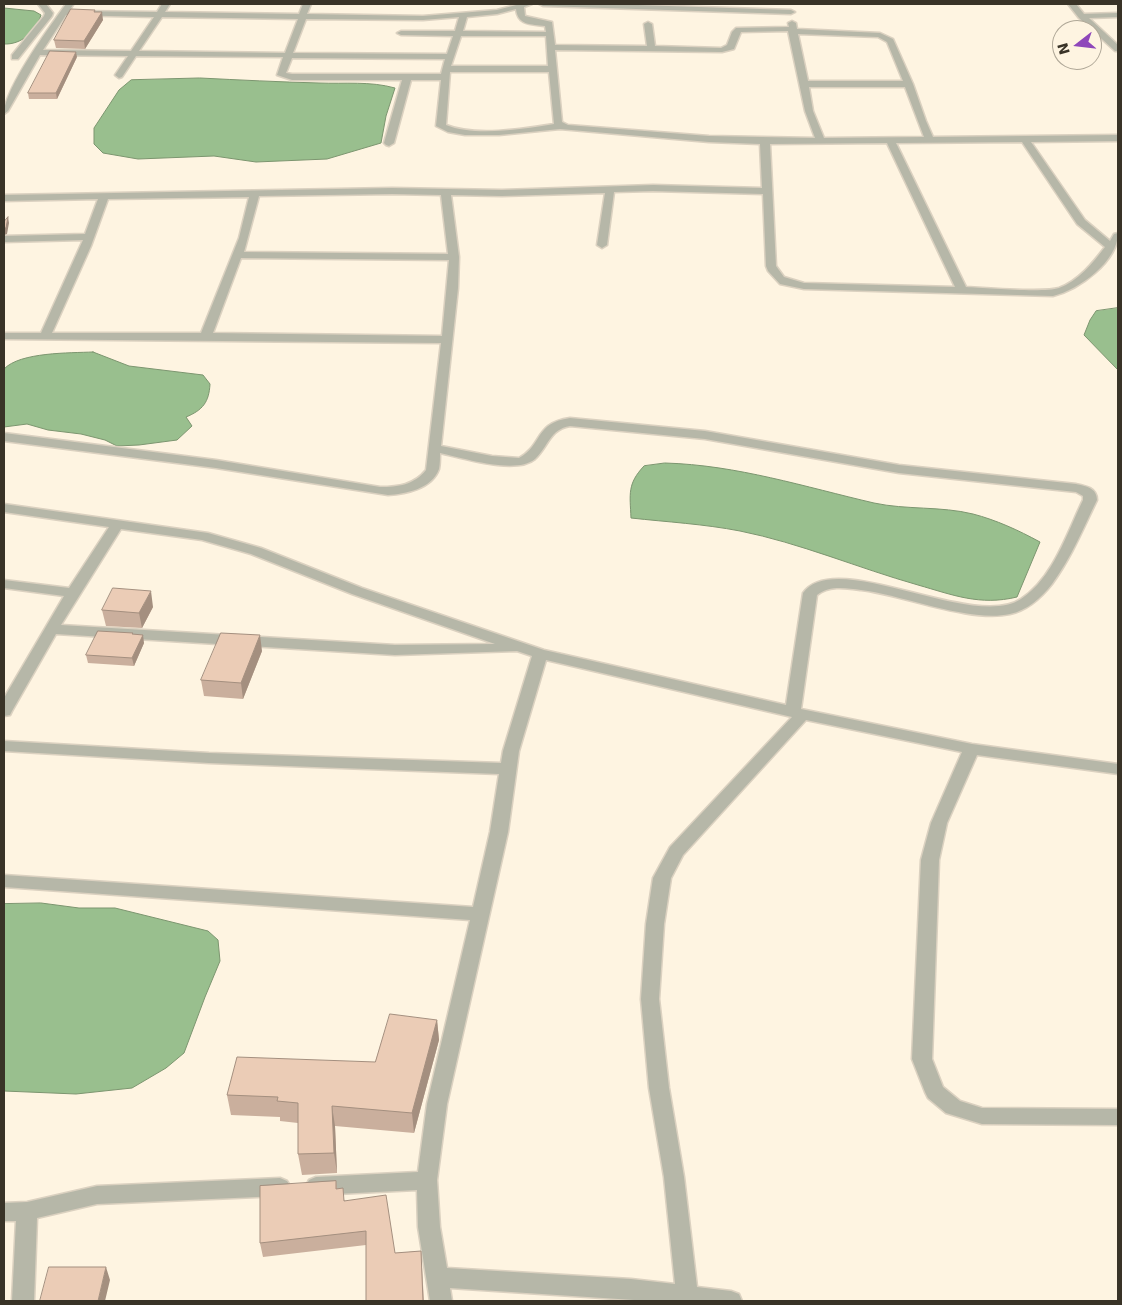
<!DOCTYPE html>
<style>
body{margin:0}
#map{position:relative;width:1122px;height:1305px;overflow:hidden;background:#fef4e1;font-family:"DejaVu Sans",sans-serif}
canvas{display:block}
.frame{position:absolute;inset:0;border:5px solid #393327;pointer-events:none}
.north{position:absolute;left:1052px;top:20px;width:50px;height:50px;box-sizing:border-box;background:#fef4e1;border:1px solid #afa797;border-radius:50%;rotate:254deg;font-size:14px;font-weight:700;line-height:20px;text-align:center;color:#393327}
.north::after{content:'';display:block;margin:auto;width:18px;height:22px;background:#8f47ba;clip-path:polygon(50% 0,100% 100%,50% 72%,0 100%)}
</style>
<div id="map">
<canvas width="1122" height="1305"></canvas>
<div class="frame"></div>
<div class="north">N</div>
</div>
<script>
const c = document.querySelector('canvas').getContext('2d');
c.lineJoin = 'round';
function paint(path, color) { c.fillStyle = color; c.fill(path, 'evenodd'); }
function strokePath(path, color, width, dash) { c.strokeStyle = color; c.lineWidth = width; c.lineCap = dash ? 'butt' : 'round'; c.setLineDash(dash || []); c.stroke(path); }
const water = new Path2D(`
 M4,8L34,11L41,15C36,32 21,45 4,44Z
 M200,78C240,80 280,82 319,83C345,84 370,81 395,88L386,116L381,143L327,159L256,162L214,156L138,159L103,153L94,144V128L119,90L131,80Z
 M1118,308V370L1084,335L1090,320L1096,311Z
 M93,352L129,366L203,375L210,384C209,402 203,410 186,417L192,426L177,440L139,445L117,446L105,440L81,434L48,430L27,424L4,427V369C20,352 70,353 93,352Z
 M665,463C737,465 805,487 874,503C906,510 941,506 973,514C996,520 1018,530 1040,542L1017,597C980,606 953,595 918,585C858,568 800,543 740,531C704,524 667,522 631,518C630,494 627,484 644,466Z
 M41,903L79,908H115L208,931L218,940L220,961L205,997L184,1053L166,1068L132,1088L76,1094L4,1091V904Z`);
paint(water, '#99bf8e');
strokePath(water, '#7c956f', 1);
const minor = new Path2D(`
 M38,4H46L53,13L52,16L18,59H12V55L44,16L45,13Z
 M66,4L73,5L69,11L157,12L162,4H170L165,12L299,14L303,4H311L307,14L423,16L497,10L520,4H532L524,7L525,16L552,22L555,45L647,46L644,24L648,22L652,24L655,46L721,48L727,45L732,32L736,28L789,27L788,23L792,21L796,23L797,29L880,33L893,39L913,84L926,121L933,137L1118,135V141L1031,142L1085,220L1110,241L1114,234L1118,233C1118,261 1079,290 1053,296L804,289L780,284L768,271L766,266L763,194L653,191L614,192L607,245L602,248L597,245L605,193L502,196L451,195L459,257L458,288L441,446L492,456L519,458C543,445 534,423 570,418L705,431L899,465L1076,484C1086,486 1097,488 1097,500C1083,529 1071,558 1052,584C1041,598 1028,610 1010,614C970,623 903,595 861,590C846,588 829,585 817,595L801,709L972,744L1118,764V774L977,755L947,823L939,860L932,1059L943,1087L960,1101L982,1108L1118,1109V1125L982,1124L946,1113L928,1098L925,1092L912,1059L921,860L931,823L962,752L806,720L683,855L671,878L664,924L659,999L669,1088L684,1177L697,1287L731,1291L739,1294L742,1301H649L450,1288L452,1301H430L418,1227L417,1190L316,1195L309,1192L306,1186L309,1180L316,1177L418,1172L427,1104L470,920L4,887V875L473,907L490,832L499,774L209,763L4,751V741L209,753L501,763L503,751L532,656L517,651L395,655L56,634L12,711L10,715L4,716V698L64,596L4,588V580L69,588L109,527L4,512V504L208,533L261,548L362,588L544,650L786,705L803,593C835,547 973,631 1021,599C1053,578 1067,533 1083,500V496L1076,492L899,473L705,439L570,426C550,429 548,447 535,459C516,475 463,458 440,453C440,458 440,464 439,469C432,489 405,494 388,495L216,468L4,441V433L216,460L380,487C398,487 414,485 426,470L441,343L4,339V333H41L83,240L4,242V236L85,234L98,199L4,201V195L392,188L502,190L653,185L762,188L760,144L709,142L560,129L499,135H465L448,132L436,126L441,80H411L394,143L389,146L386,145L384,143L402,80H292L277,75L283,57L136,56L122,77L119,78L115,75L128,56L40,55L8,111L4,114C4,89 50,26 66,4ZM516,9C518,26 531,24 545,26L546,32L463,31L467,17L497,14ZM66,15L154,17L131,51L43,50ZM162,17L298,19L285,53L139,51ZM459,17L455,31H401L397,33L401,35L453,36L447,54L293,53L306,19L423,20ZM788,31L805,111L815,138L709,136L568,125L562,122L555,50L722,52L734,49L741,32ZM798,34L878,37L887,42L903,81H808ZM461,36H546L548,66H451ZM292,58L445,59L441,74H292L286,73ZM450,72H549L554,124C523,129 475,137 446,125ZM809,87H905L924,137L824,138L813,111ZM1022,142L1077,224L1105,247C1093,263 1078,281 1059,288C1044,293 985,288 966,287L896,143ZM887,143L955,287L804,283L784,277L776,266L770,144ZM392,194L441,195L448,254L244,252L259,196ZM249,197L239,238L201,333H52L91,246L108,199ZM241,258L449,260L442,336L213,333ZM121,529L202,540L251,554L352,594L495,644L395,645L61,625ZM546,660L792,717L670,847L653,878L646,924L641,999L649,1088L664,1177L675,1284L631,1279L447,1268L440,1227L437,1180L447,1104L508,832L519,751Z
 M539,4H607L791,10L795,12L791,14L543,6Z
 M1068,4H1076L1084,14L1118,13V17L1089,18L1118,45V51H1115L1079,18Z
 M280,1178L287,1181L291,1187L287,1193L280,1196L97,1204L37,1218L34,1301H12L16,1221H4V1203L27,1202L97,1186Z`);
strokePath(minor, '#dbd1c0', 3);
paint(minor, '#b6b7a8');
paint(new Path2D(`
 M95,12L103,20L85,49L56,48L54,40Z
 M77,57L57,99H29L28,93Z
 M153,607L142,628L106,626L102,610Z
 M134,634L144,643L134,666L88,663L86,655Z
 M262,651L243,699L204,696L201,680Z
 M437,1020L439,1040L414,1133L335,1126L337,1173L302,1175L298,1154V1123L280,1121V1117L231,1115L227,1095L375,1062Z
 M336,1181L337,1188L345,1201L395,1253L421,1251L424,1301H366V1245L263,1257L260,1243Z`), '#caaf9d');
paint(new Path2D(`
 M102,12L103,20L85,49L84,41Z
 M76,52L77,57L57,99L56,93Z
 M8,217L9,223L7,234L4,235V228Z
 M4,237L5,244L4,252Z
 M151,591L153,607L142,628L139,613Z
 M143,635L144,643L134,666L132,658Z
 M260,635L262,651L243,699L241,683Z
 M437,1020L439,1040L414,1133L412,1113Z
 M332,1106L335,1126L337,1173L334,1153Z
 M106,1267L110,1280L105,1301H98Z`), '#a48f7f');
const building = new Path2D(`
 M71,9L95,10L94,12H102L84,41L54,40Z
 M50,51L76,52L56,93H28Z
 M8,217L6,228H4V222Z
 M113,588L151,591L139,613L102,610Z
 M98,631L133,633L132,634L143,635L132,658L86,655Z
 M221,633L260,635L241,683L201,680Z
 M390,1014L437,1020L412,1113L332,1106L334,1153L298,1154V1103L277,1101L278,1097L227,1095L237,1057L375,1062Z
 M336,1181V1189L343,1188L344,1201L386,1195L395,1253L421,1251L423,1301H366V1231L260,1243V1186Z
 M49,1267H106L98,1301H40Z`);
paint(building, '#ebccb6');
strokePath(building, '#a48f7f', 1);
</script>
